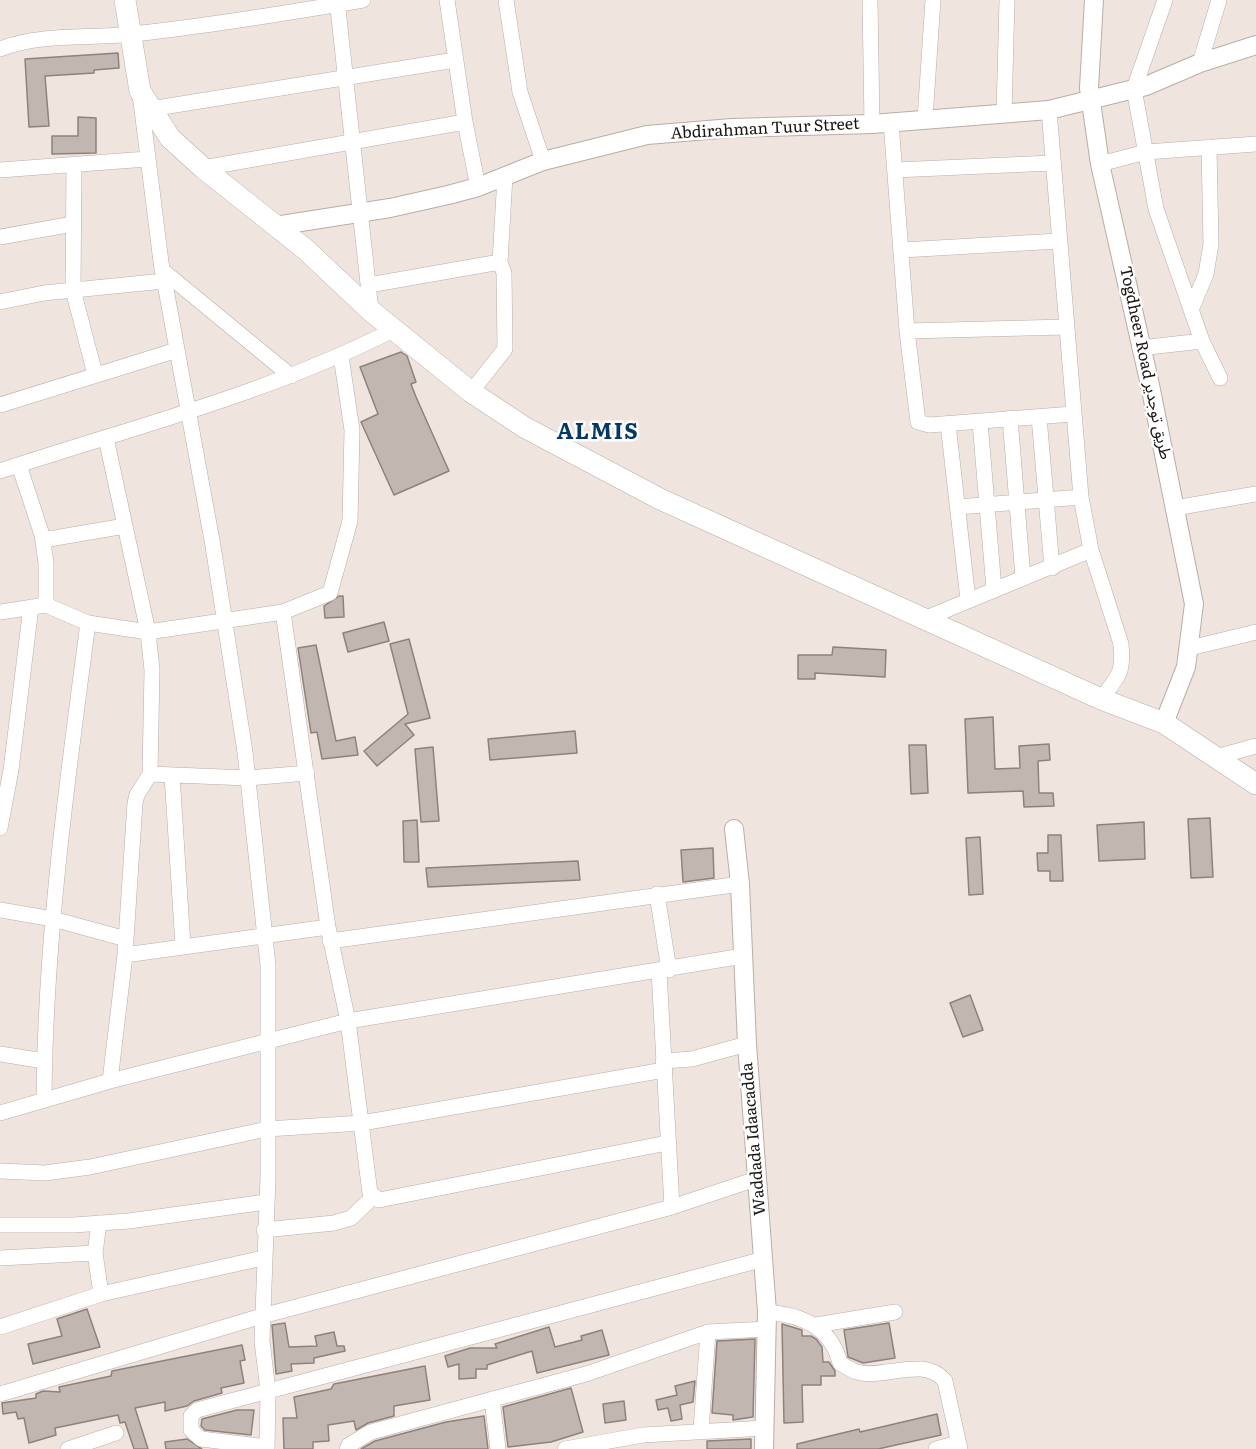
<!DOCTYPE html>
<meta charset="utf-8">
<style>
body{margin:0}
canvas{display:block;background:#f0e4de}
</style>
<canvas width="1256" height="1449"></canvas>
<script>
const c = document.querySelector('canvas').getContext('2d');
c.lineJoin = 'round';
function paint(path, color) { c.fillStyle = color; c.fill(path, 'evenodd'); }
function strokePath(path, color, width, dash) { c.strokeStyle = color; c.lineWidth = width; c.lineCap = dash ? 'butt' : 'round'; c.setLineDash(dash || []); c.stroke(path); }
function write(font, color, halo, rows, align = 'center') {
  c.font = font + ' Literata,"Noto Sans Arabic",serif'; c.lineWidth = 5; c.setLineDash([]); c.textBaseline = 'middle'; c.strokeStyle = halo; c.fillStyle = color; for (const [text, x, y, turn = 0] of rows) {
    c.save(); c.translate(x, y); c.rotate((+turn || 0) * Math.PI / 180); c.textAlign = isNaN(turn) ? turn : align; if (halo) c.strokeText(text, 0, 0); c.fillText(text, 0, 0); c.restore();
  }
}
const building = new Path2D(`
 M118,53L119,68L94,70V73L45,76L49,126L29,127L25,59Z
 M78,117L96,118V153L52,154V136H78Z
 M401,352L407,356L416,382L411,384L416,397L449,471L394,495L361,422L378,414L360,367Z
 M339,596H343L344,617L325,618L324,606Z
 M384,622L389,641L348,652L343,633Z
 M409,639L430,718L405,724L414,735L377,766L364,751L408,714L390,644Z
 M316,645L336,741L355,737L358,755L322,759L317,732L311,733L298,648Z
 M833,647L886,650L885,677L815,673V679H798V655H832Z
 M993,717L995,769L1020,768L1019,746L1049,744L1050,760L1038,761L1039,793H1053L1054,806L1024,807L1023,791L968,793L965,719Z
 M575,731L577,753L490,760L488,739Z
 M909,745H926L928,793L911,794Z
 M433,747L439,821L421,822L415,749Z
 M1210,818L1213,877L1191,878L1188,819Z
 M417,820L419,862H404L403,821Z
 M1144,822L1145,859L1099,861L1097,825Z
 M1048,835H1061L1063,881H1050V871H1038L1037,853H1048Z
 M980,837L983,894L969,895L966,838Z
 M713,848L714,878L683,882L681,850Z
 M578,861L580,880L428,887L426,868Z
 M970,995L983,1030L963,1037L950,1003Z
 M87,1309L100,1347L33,1364L28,1344L62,1336L57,1319Z
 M285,1323L289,1347L317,1346L315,1336L334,1332L337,1346H344L345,1351L314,1358V1363L291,1364L292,1371L276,1374L272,1325Z
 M889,1323L895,1358L863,1363L848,1357L844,1330Z
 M782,1324L802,1330V1336H811L816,1339L822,1347L823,1362H829L835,1371V1376H821V1385H802L803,1422L784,1423Z
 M549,1327L555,1347L582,1340L581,1336L602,1330L609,1355L537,1373L532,1351L487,1365V1369H476V1378L459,1379V1364L448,1367L445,1356L470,1348H497L495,1344Z
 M755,1339L753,1417L733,1420V1415L712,1413L717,1341Z
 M242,1345L245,1360L240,1361L244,1383L221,1388L222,1393L194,1401L187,1406L165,1411V1402L135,1408L148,1449H134L125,1422L120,1423L118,1415L55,1428L56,1435L29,1443L24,1418L18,1419L16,1412L3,1414L2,1403L36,1398V1394L43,1391L60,1392L59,1387L111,1376L112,1371Z
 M425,1366L430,1400L394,1406V1416L368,1423L356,1430L354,1421L328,1425L329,1441L313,1442V1449H284L283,1418H297L294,1397L331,1389L334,1384Z
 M695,1381L693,1402L680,1405L682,1419L671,1421L668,1408L658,1410L656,1400L677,1395L675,1386Z
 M571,1388L583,1432L551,1442L508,1447L503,1407Z
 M624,1401L626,1420L605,1423L603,1404Z
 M237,1410H254L251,1435L205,1430L201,1426L202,1419Z
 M937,1414L941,1435L878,1449H797V1444L859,1429L860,1432Z
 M484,1416L488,1449H361L375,1441L446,1422Z
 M187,1439L202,1449H166L165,1442Z
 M751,1439V1449H707V1441Z`);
paint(building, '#c2b6b0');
strokePath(building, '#8d827c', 1.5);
const minor = new Path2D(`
 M337,0L371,311
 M447,0L465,122L478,187
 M506,0L520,92L543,161
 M870,0L872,124
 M1165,0L1134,89L1156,209L1202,341L1220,378
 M0,49C41,33 88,39 132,34C209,26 287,13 363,0
 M1200,63L1219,0
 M140,94L161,262L213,546L245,752L268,965V1177L262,1341L268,1391L267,1449
 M150,109L455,60
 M1049,110L1081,497L1091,550L1121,644C1124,673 1118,677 1101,699
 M1004,114L1007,0
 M925,119L933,0
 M891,122L907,331L918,422L929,425L1073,414
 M1100,164L1146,152L1256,144
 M74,165L73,290L95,374
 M203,168L465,122
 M0,170L147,159
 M895,170L1052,163
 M0,237L73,224
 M902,250L1059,241
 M162,270L291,376
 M369,285L500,262
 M0,302L44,293L164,281
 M1191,310L1206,274L1211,244L1209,147
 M907,331L1066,327
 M1140,348L1202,341
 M471,392L505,349L504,273L500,262L505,176
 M0,405L177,350
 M1039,417L1052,568
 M1010,418L1023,578
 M980,422L994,589
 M948,424L968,600
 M106,438L148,632L152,670L150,774L137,795L135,803L125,955L110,1081
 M19,465L42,535L46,563V605
 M0,471C133,427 270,393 395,329
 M958,507L1081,497
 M1175,508L1256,494
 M43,540L125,526
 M0,612L46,605L88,623L148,632L283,612L330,593L350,521L352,430L341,356
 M283,612L328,927L348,1021L370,1193L379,1200L667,1143
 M924,619L1091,550
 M1190,648L1256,632
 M1216,757L1256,746
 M150,774L248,778L307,773
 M172,775L183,946
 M0,828L11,770L31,607
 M657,894L669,970
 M0,910L53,919L126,939
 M330,941L740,884
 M125,955L328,927
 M659,971L672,1207
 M0,1054L44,1061
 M663,1061L692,1059L747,1044
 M44,1100C45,940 67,781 88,623
 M0,1113L110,1081L348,1021L743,956
 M0,1171L45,1173L90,1167L267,1129L362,1123L664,1070
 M99,1223L95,1253L101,1294
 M0,1225H74L129,1221L266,1202
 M264,1230L334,1223L351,1218L373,1197
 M0,1258L95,1253
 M767,1312C802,1315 831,1327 840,1363C845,1366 851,1370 857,1372C883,1380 924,1355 945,1381L960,1449
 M816,1325L895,1312
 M0,1327L101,1294L263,1258
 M0,1394L262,1316L672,1207L756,1179
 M492,1399L498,1449
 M701,1430L708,1332
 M267,1447L201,1439L191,1430V1416L197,1410L764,1259
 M68,1449L116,1433
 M347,1449L349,1445L371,1432L586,1374L708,1332L767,1329
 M565,1449L643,1435L765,1428
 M936,1449L958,1443`);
const tertiary = new Path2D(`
 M1094,0L1089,88L1100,164L1150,385L1194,604L1186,667L1164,723
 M275,226L390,208L448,195L478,187L543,161L647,135L732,128L872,124L1049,110L1146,86L1200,63L1256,45
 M734,829L740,884L747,1044L767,1312L764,1449`);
const secondary = new Path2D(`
 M125,0L140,91L170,138L203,168L305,249L371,311L471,392L524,427L660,499L1101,699L1164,723L1256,784`);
strokePath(minor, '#b9ada7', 16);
strokePath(tertiary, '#b9ada7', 20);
strokePath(secondary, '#b9ada7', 22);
strokePath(minor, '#fff', 15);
strokePath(tertiary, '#fff', 18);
strokePath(secondary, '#fff', 21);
write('16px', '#191513', '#fff', [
 ["Abdirahman Tuur Street",765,129,-3],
 ["Togdheer Road طريق توجدير",1145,363,78],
 ["Waddada Idaacadda",754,1139,-95]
]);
c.letterSpacing = '1.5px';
write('bold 22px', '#02396a', '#fff', [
 ["ALMIS",598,433]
]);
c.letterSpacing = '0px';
</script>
